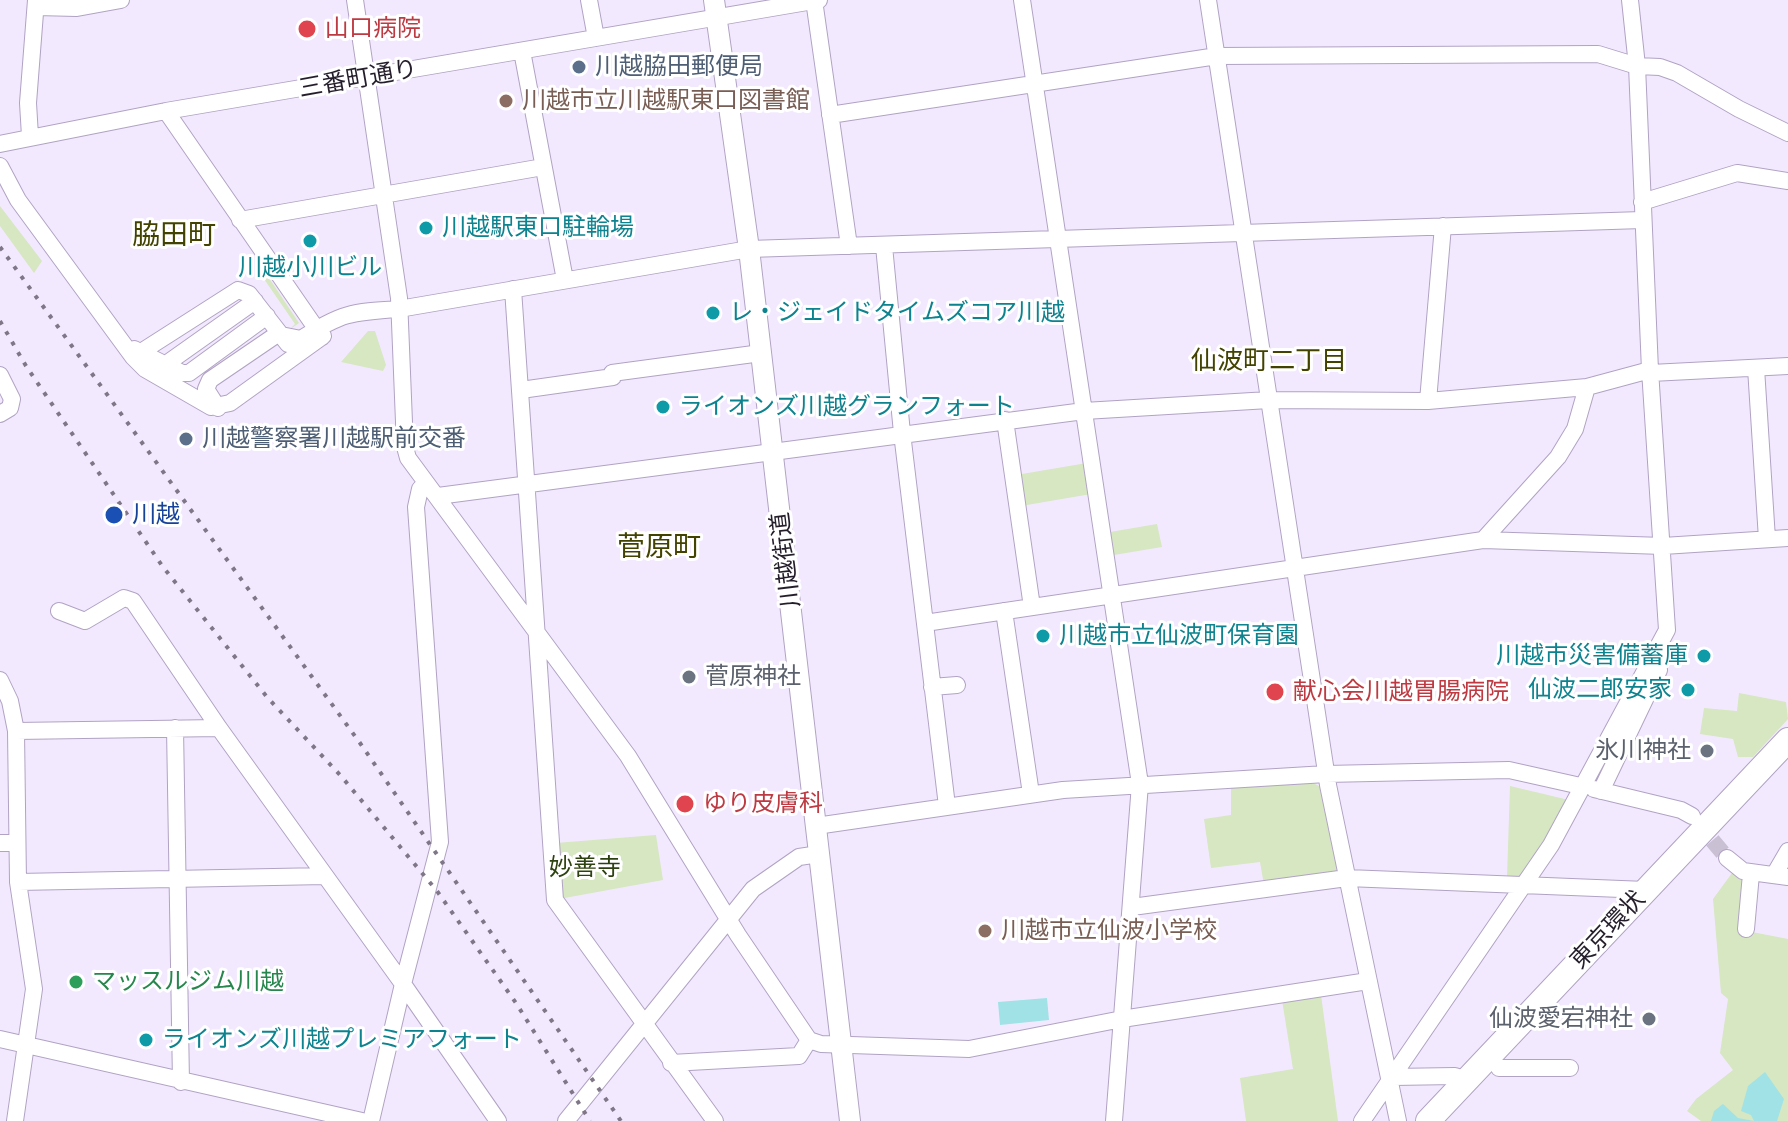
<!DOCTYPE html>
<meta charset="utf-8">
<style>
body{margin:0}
canvas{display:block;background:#f2e9fe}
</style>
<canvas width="1788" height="1121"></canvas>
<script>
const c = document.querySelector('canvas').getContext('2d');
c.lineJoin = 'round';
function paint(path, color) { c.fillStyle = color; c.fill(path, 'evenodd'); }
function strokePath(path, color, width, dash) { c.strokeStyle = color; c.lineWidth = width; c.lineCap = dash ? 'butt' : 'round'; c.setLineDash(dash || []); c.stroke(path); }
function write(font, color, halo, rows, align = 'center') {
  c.font = font + ' "Alegreya Sans","Noto Sans JP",sans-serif'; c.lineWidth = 6; c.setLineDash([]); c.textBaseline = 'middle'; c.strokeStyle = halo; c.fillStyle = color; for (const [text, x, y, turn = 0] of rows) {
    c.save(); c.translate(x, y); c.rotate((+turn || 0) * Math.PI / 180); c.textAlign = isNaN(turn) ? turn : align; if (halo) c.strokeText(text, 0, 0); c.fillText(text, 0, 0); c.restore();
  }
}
paint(new Path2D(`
 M0,206L42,261L34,273L0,226Z
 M265,272L299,323L289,330L295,324L264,279Z
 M368,331H375L386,365L383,371L341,362Z
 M1087,463L1091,494L1021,506L1016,475Z
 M1157,524L1162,547L1114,555L1110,532Z
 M1739,693L1786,702L1788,719L1753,757H1738L1733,739L1700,734L1704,708L1737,711Z
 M1313,783L1321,787L1339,874L1264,885L1260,862L1211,868L1204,819L1231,815V788Z
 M1510,786L1569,800L1522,878H1507Z
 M656,835L663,880L559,899L556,843Z
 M1732,873L1744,878L1752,932L1788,939V1121H1701L1687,1111L1696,1099L1733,1070L1720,1053L1728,999L1721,993L1713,899Z
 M1321,995L1338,1121H1246L1240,1078L1293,1069L1282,1000Z`), '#d6e7c2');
paint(new Path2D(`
 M1047,998L1049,1020L1000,1025L998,1002Z
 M1765,1072L1784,1099L1777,1121H1711L1714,1111L1723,1104L1738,1118L1754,1121L1751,1115L1741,1111L1748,1086Z`), '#a1e2e7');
strokePath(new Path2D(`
 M1697,822L1727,858`), '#c9c0d4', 16, [16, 8]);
const minor = new Path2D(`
 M355,0L399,298L405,447L408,458L628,756L738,935L809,1040L821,1044L969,1049L1122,1019L1368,981
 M589,0L596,38
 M814,0L849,246
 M1022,0L1140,784L1114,1121
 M1208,0L1328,785L1398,1121
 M36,7L77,8L121,0
 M522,51L565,280
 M166,111L322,337
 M830,115L1217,56L1598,54L1637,66L1660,67L1677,73L1739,109L1788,133
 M30,136L28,103L36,0
 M0,144L166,111L819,0
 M0,166L18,200L133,357L145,369L211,407L230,403L323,336
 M1642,202L1737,173L1788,181
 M240,220L543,167
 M884,246L902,433L947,806
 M513,289L555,900L715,1121
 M281,335L301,339C341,313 351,312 399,309L749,249L1642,220
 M134,349L182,373H189L267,316
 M141,352L238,290L249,294L288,344
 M166,364L255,301
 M1756,368L1767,539
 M1651,373L1788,366
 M0,375L12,399L10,408L0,414
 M521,390L613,377L612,373L761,353
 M1428,401L1443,226
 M218,408L206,389L210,380L279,333
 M1005,420L1032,607
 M438,496L1084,411L1269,400L1428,401L1587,387L1650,370
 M1483,540L1558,457L1575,429L1587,387
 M59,611L85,621L124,598L133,601L219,728L403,984
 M1004,611L1031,794
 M925,623L1483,540L1663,546L1788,538
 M0,680L10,701L16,731L18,882L34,989L15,1121
 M932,687L957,685
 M175,728L181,1082
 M16,731L219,728
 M1594,789L1681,810L1692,816
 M1601,791L1659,670L1655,652
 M816,826L1063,790L1326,774L1509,770L1576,785
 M0,843H16
 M1727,858L1743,871L1788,877
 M1774,875L1788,851
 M18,882L325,876
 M1132,907L1347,878L1646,890
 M1746,929L1751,874
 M403,984L440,842L416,507L420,489L426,483
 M0,1039L362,1121
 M671,1063L799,1056L809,1040
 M1499,1068H1570
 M1393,1077L1455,1076L1467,1080
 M371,1121L403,984L498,1121
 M566,1121L753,889L799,857L819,854
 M1362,1121L1551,845L1667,630L1650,370L1637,66L1630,0`);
const major = new Path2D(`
 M714,0L749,249L850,1121`);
const highway = new Path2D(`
 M1428,1121L1788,740`);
strokePath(minor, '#b1a3c4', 18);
strokePath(major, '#b1a3c4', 22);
strokePath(highway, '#b1a3c4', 26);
strokePath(minor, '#fff', 16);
strokePath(major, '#fff', 20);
strokePath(highway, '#fff', 24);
strokePath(new Path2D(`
 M0,247L360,743L621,1121
 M0,321L26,366L163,567L267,697L341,776L437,891L516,1003L590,1121`), '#7f7788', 4, [4, 8]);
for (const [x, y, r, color] of [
 [307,29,10,"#e0444e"],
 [579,67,8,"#5c6f8a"],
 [506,101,8,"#8d6e63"],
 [426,228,8,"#0f9aa8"],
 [310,241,8,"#0f9aa8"],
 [713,313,8,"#0f9aa8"],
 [663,407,8,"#0f9aa8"],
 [186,439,8,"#5c6f8a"],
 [114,515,10,"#1a4fb4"],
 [1043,636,8,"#0f9aa8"],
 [1704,656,8,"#0f9aa8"],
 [689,677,8,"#6b7280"],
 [1688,690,8,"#0f9aa8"],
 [1275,692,10,"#e0444e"],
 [1707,751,8,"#6b7280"],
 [685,804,10,"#e0444e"],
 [985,931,8,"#8d6e63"],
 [76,982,8,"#2e9e5b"],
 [1649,1019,8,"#6b7280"],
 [146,1040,8,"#0f9aa8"]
]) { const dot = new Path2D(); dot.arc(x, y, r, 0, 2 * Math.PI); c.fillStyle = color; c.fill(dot); strokePath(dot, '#fff', 3); }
write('24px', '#be3a42', '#fff', [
 ["山口病院",325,29],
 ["献心会川越胃腸病院",1293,692],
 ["ゆり皮膚科",703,804]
], 'left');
write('24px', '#4e5e75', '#fff', [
 ["川越脇田郵便局",595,67],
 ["川越警察署川越駅前交番",202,439]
], 'left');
write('24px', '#241e2b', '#fff', [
 ["三番町通り",358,79,-10],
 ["川越街道",786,560,-97],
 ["東京環状",1608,930,-47]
]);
write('24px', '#785e54', '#fff', [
 ["川越市立川越駅東口図書館",522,101],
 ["川越市立仙波小学校",1001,931]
], 'left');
write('24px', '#0d838f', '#fff', [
 ["川越駅東口駐輪場",442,228],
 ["川越小川ビル",310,268,"center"],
 ["レ・ジェイドタイムズコア川越",729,313],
 ["ライオンズ川越グランフォート",679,407],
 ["川越市立仙波町保育園",1059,636],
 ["川越市災害備蓄庫",1688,656,"right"],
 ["仙波二郎安家",1672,690,"right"],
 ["ライオンズ川越プレミアフォート",162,1040]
], 'left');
write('24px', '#164399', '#fff', [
 ["川越",132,515]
], 'left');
write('24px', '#5b616d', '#fff', [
 ["菅原神社",705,677,"left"],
 ["氷川神社",1691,751],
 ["仙波愛宕神社",1633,1019]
], 'right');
write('24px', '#2e4110', '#fff', [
 ["妙善寺",585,868]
]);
write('24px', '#27864d', '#fff', [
 ["マッスルジム川越",92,982]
], 'left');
write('26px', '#424201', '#fff', [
 ["仙波町二丁目",1269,361]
]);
write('28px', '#424201', '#fff', [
 ["脇田町",174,236],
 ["菅原町",659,548]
]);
</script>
